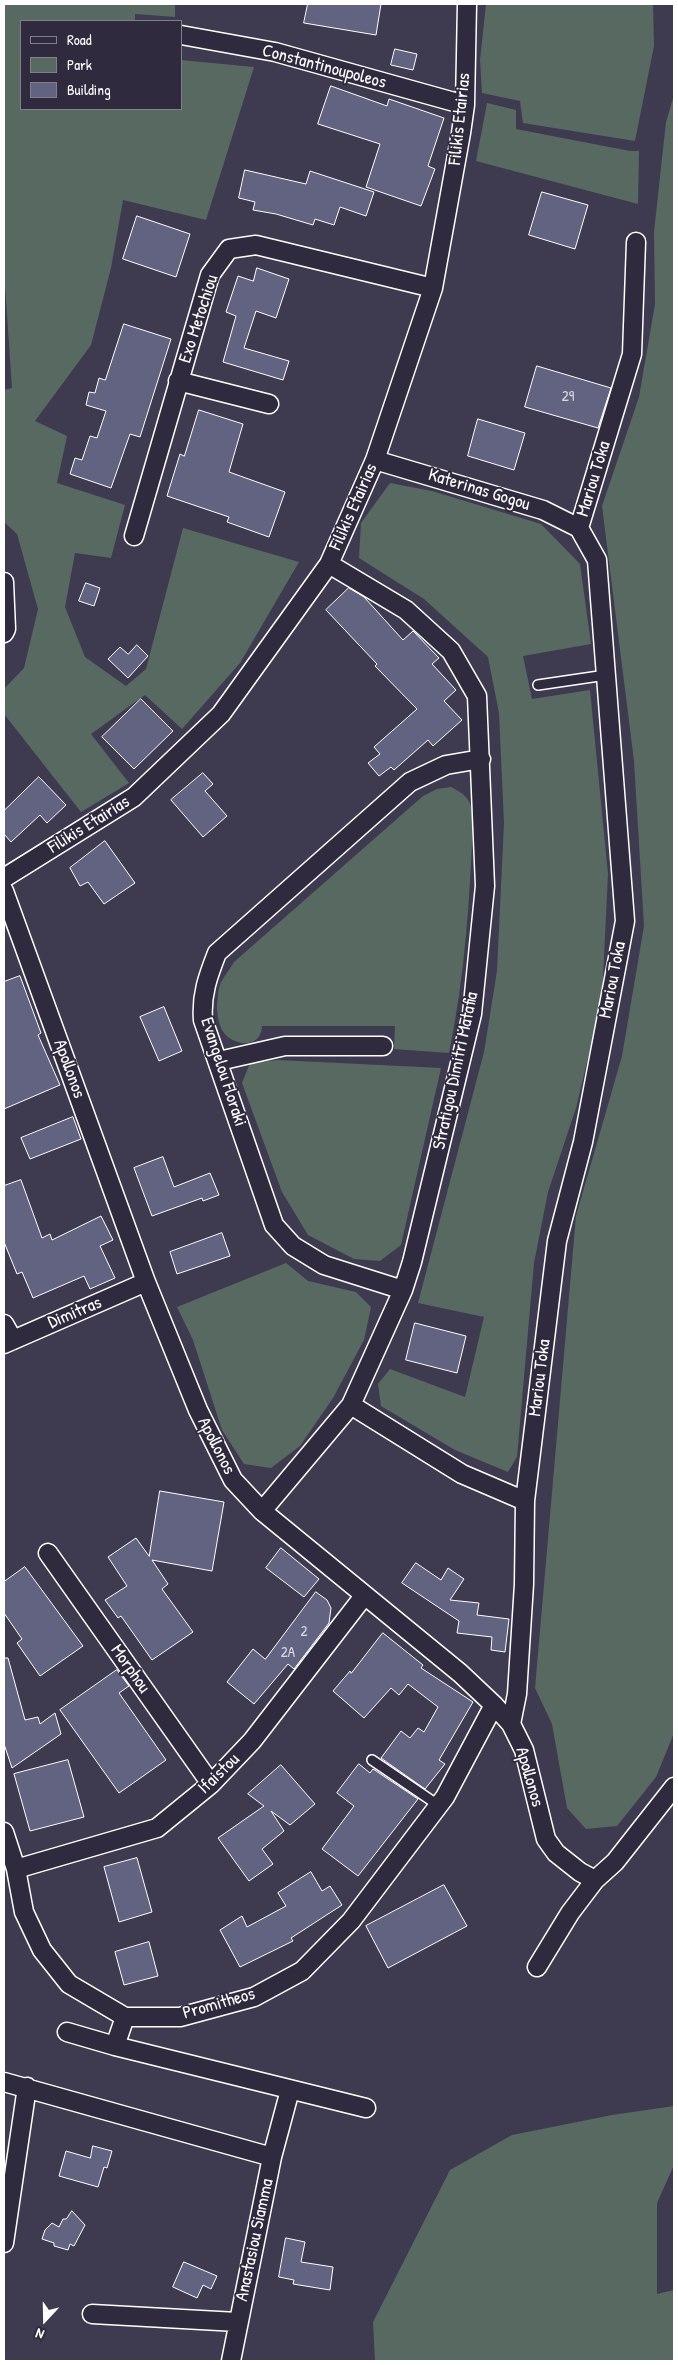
<!DOCTYPE html>
<style>
body{margin:0}
#map{position:relative;width:678px;height:2365px;overflow:hidden;background:#3e3b51;font-family:"Patrick Hand",sans-serif}
canvas{display:block}
.frame{position:absolute;inset:0;border:5px solid #fff;pointer-events:none}
.legend{position:absolute;left:20px;top:20px;width:162px;height:90px;box-sizing:border-box;background:#2f2a3d;border:1px solid #827f8b;margin:0;padding:6px 9px;list-style:none;font-size:15px;color:#fff}
.legend li{display:flex;align-items:center;gap:10px;height:25px}
.legend b{width:25px;border:1px solid #827f8b}
.north{position:absolute;left:20px;top:2295px;width:50px;height:50px;-webkit-text-stroke:4px #2f2a3d;paint-order:stroke;rotate:201deg;font-size:14px;font-weight:700;line-height:20px;text-align:center;color:#fff}
.north::after{content:'';display:block;margin:auto;width:18px;height:22px;background:#fff;clip-path:polygon(50% 0,100% 100%,50% 72%,0 100%)}
</style>
<div id="map">
<canvas width="678" height="2365"></canvas>
<div class="frame"></div>
<ul class="legend">
<li><b style="height:6px;background:#2f2a3d"></b>Road</li>
<li><b style="height:14px;background:#586961"></b>Park</li>
<li><b style="height:14px;background:#616381"></b>Building</li>
</ul>
<div class="north">N</div>
</div>
<script>
const c = document.querySelector('canvas').getContext('2d');
c.lineJoin = 'round';
function paint(path, color) { c.fillStyle = color; c.fill(path, 'evenodd'); }
function strokePath(path, color, width, dash) { c.strokeStyle = color; c.lineWidth = width; c.lineCap = dash ? 'butt' : 'round'; c.setLineDash(dash || []); c.stroke(path); }
function write(font, color, halo, rows, align = 'center') {
  c.font = font + ' "Patrick Hand",sans-serif'; c.lineWidth = 4; c.setLineDash([]); c.textBaseline = 'middle'; c.strokeStyle = halo; c.fillStyle = color; for (const [text, x, y, turn = 0] of rows) {
    c.save(); c.translate(x, y); c.rotate((+turn || 0) * Math.PI / 180); c.textAlign = isNaN(turn) ? turn : align; if (halo) c.strokeText(text, 0, 0); c.fillText(text, 0, 0); c.restore();
  }
}
paint(new Path2D(`
 M4,4H175V17L135,14V21H21V109H181V60L254,67L206,220L123,200L111,268L91,345L35,421L67,436L57,483L125,505L111,558L75,553L65,607L85,657L126,686L146,669L183,528L299,562L240,663L182,729L145,695L91,734L129,783L81,812L4,714V689L24,668L38,609L17,534L4,522V390L12,388L4,271Z
 M486,4H653L654,46L635,141L523,123L520,101L482,93L480,60Z
 M674,95V1733L656,1777L617,1826L586,1829L567,1808L552,1724L535,1688L576,1216L622,1056L644,926L634,761L602,506L639,397L655,304L654,232L666,122Z
 M487,103L516,110V129L630,151H639L638,204L476,161Z
 M390,483L432,491L541,524L580,564L591,644L523,656L532,699L590,690L608,874L602,999L576,1108L548,1192L534,1263L517,1457L508,1472L455,1450L381,1406L378,1384L390,1369L465,1397L484,1317L418,1303L484,1052L497,971L504,823L499,713L488,657L424,599L359,558L361,523Z
 M451,787C467,795 472,801 473,819C470,898 465,976 449,1053L394,1049L395,1026H262C261,1051 229,1046 221,1028C218,1021 217,1013 217,1005C218,998 218,988 221,982C225,975 230,969 234,962L423,796L437,789Z
 M278,1060L441,1068L401,1245L380,1261L354,1259L308,1235L282,1192L242,1083L250,1063Z
 M286,1263L308,1281L356,1292L371,1307L364,1340L333,1398L300,1446L271,1468L244,1464L222,1430L193,1340L177,1307Z
 M674,2106V2165L657,2203V2294L674,2290V2361H375L373,2322L450,2170L512,2135L612,2115Z`), '#586961');
const building = new Path2D(`
 M308,4H381L376,35L304,23Z
 M395,49L417,54L413,70L391,65Z
 M331,86L387,106L389,99L444,118L428,166L435,169L421,206L366,187L380,144L318,124Z
 M245,170L306,184L310,171L374,192L366,216L340,207L334,225L315,219L313,225L276,214L253,210L255,202L239,198Z
 M542,192L588,205L575,249L529,235Z
 M137,216L190,234L176,277L123,259Z
 M257,268L289,279L276,318L256,311L244,348L289,361L283,380L223,362L236,316L226,312L238,276L253,281Z
 M124,324L171,339L140,437L130,434L111,488L70,474L75,458L82,460L90,436L97,438L106,411L86,405L89,392L95,393L99,378L105,380Z
 M537,366L611,388L598,428L525,407Z
 M199,410L243,424L229,472L285,492L269,537L227,522L229,517L167,496L180,454L184,456Z
 M478,419L525,433L514,470L468,456Z
 M86,583L100,588L94,606L79,601Z
 M349,588L364,597L403,640L413,631L439,658L432,664L456,690L444,701L462,720L433,746L428,740L394,770L391,767L379,776L368,763L380,754L374,747L417,709L375,666L377,664L326,610Z
 M137,645L148,656L128,678L108,659L120,647L128,654Z
 M141,699L173,731L134,769L102,737Z
 M203,773L213,784L205,791L227,816L203,837L171,800Z
 M39,777L66,805L47,823L40,815L11,842L4,834V811Z
 M105,841L135,883L104,904L88,882L80,886L70,868Z
 M20,976L41,1033L38,1035L60,1085L4,1109V982Z
 M164,1007L182,1051L159,1061L140,1017Z
 M73,1117L81,1139L30,1159L21,1138Z
 M163,1157L174,1187L210,1173L219,1195L203,1201L202,1198L152,1216L134,1168Z
 M21,1180L42,1238L50,1234L52,1240L101,1216L113,1240L100,1246L115,1278L90,1289L84,1276L33,1298L22,1272L17,1274L4,1242V1186Z
 M222,1233L230,1256L177,1274L170,1252Z
 M415,1323L466,1336L457,1373L406,1360Z
 M160,1491L224,1502L212,1571L152,1560L168,1584L162,1589L193,1632L152,1660L121,1616L118,1618L105,1600L127,1586L108,1557L136,1538L149,1556Z
 M281,1548L319,1579L304,1597L266,1568Z
 M416,1563L441,1580L448,1568L464,1579L450,1600L479,1603L477,1615L509,1619L505,1652L491,1650L492,1637L457,1633L459,1621L402,1583Z
 M25,1567L83,1646L40,1676L17,1643L22,1639L4,1613V1582Z
 M316,1592L327,1600L331,1608L329,1623L294,1669L288,1664L254,1704L227,1682L253,1649L265,1659Z
 M383,1633L423,1665L421,1668L473,1702L439,1760L445,1764L425,1789L381,1758L401,1731L410,1738L418,1728L424,1732L438,1707L408,1684L399,1695L391,1688L364,1718L333,1691L350,1671L351,1673Z
 M4,1658H8L25,1720L38,1717L40,1724L55,1713L61,1734L12,1768L4,1744Z
 M117,1670L129,1686L119,1693L166,1760L119,1793L60,1710Z
 M68,1760L84,1817L30,1831L14,1774Z
 M359,1764L370,1773L373,1769L418,1799L358,1876L322,1849L354,1806L337,1793Z
 M281,1765L315,1804L290,1825L271,1811L284,1831L262,1849L273,1864L249,1881L218,1838L264,1806L248,1794Z
 M137,1858L152,1912L119,1922L104,1867Z
 M311,1872L322,1891L330,1886L342,1905L291,1938L293,1941L240,1967L220,1930L242,1916L247,1927L286,1906L278,1893Z
 M444,1885L467,1926L388,1968L366,1926Z
 M149,1942L158,1976L124,1985L115,1952Z
 M93,2146L112,2151L107,2168L104,2167L98,2187L59,2176L66,2151L90,2158Z
 M72,2211L85,2225L74,2246L70,2244L68,2250L54,2246V2243L42,2239L45,2230L52,2223L59,2227L63,2219H66Z
 M286,2238L305,2242L301,2262L333,2267L330,2290L293,2284L294,2280L279,2277Z
 M184,2262L217,2276L211,2289L203,2285L197,2298L173,2287Z`);
paint(building, '#616381');
strokePath(building, '#fff', 1);
const service = new Path2D(`
 M538,685L606,675
 M372,1760L438,1805`);
const minor = new Path2D(`
 M181,35L275,52L465,105
 M178,381L269,404
 M375,460L543,510L579,528
 M134,536L210,275L229,249L256,245L433,288
 M4,582L6,629L4,633
 M4,878L134,797L221,714L329,564L375,460L433,288L461,133L465,105L467,4
 M4,891L146,1282L198,1410L233,1480L262,1511L460,1673L494,1705L511,1724L524,1750L546,1839L556,1853L580,1872L595,1880
 M219,1061L285,1046H383
 M403,1290L324,1265L293,1246L274,1225L203,1020C201,995 208,976 217,953L410,782L446,765L481,759
 M4,1324L13,1340
 M4,1344L146,1282
 M351,1405L462,1474L525,1501
 M262,1511L351,1405L403,1290L412,1262L472,1014L485,886L477,696L451,651L406,610L329,564
 M48,1553L211,1784
 M511,1724L517,1694L524,1584L525,1501L557,1241L583,1142L625,921L597,560L579,528L632,354L636,242
 M4,1832L16,1869L24,1912L42,1950L69,1984L125,2017H180L254,1997L302,1971L351,1921L445,1797L494,1705
 M16,1869L157,1828L211,1784L252,1741L364,1596
 M537,1967L570,1913L595,1880L615,1862L674,1787
 M67,2032L115,2046L366,2108
 M115,2046L125,2017
 M4,2082L272,2157
 M4,2243L27,2087
 M92,2314L237,2322
 M231,2361L272,2157L290,2090`);
strokePath(service, '#fff', 12);
strokePath(minor, '#fff', 21);
strokePath(service, '#2f2a3d', 9);
strokePath(minor, '#2f2a3d', 18);
write('15px', '#d8d8e0', null, [
 ["29",568,397],
 ["2",304,1632],
 ["2A",288,1653]
]);
write('18px', '#fff', '#2f2a3d', [
 ["Constantinoupoleos",324,67,15],
 ["Filikis Etairias",460,119,-84],
 ["Exo Metochiou",199,319,-72],
 ["Mariou Toka",594,479,-73],
 ["Katerinas Gogou",479,490,17],
 ["Filikis Etairias",354,507,-66],
 ["Filikis Etairias",89,825,-32],
 ["Mariou Toka",613,980,-79],
 ["Apollonos",69,1069,70],
 ["Stratigou Dimitri Matafia",456,1071,-78],
 ["Evangelou Floraki",223,1072,72],
 ["Dimitras",75,1313,-23],
 ["Mariou Toka",540,1378,-83],
 ["Apollonos",216,1446,63],
 ["Morphou",130,1669,55],
 ["Ifaistou",219,1774,-44],
 ["Apollonos",529,1777,74],
 ["Promitheos",219,2004,-16],
 ["Anastasiou Siamma",255,2240,-78]
]);
</script>
